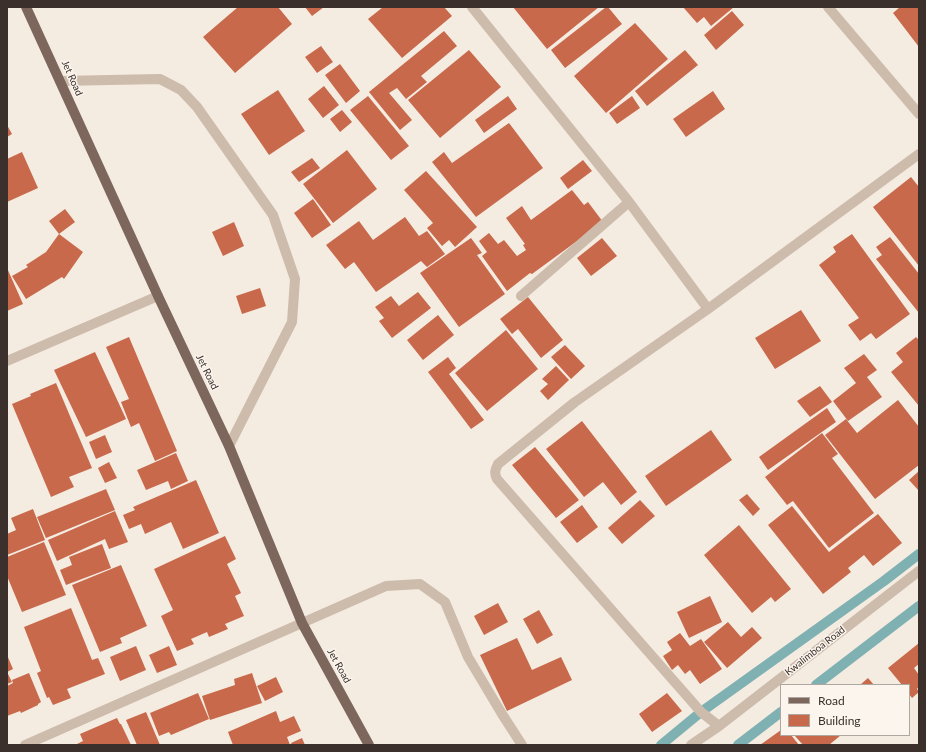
<!DOCTYPE html>
<style>
body{margin:0}
#map{position:relative;width:926px;height:752px;overflow:hidden;background:#f4ebe1;font-family:Lato,sans-serif}
canvas{display:block}
.frame{position:absolute;inset:0;border:8px solid #3b302b;pointer-events:none}
.legend{position:absolute;left:780px;top:684px;width:130px;height:52px;box-sizing:border-box;background:#fbf5ee;border:1px solid #aea6a0;margin:0;padding:5px 7px;list-style:none;font-size:12px;color:#3b302b}
.legend li{display:flex;align-items:center;gap:8px;height:20px}
.legend b{width:20px;border:1px solid #aea6a0}
</style>
<div id="map">
<canvas width="926" height="752"></canvas>
<div class="frame"></div>
<ul class="legend">
<li><b style="height:5px;background:#7d675c"></b>Road</li>
<li><b style="height:11px;background:#c8694b"></b>Building</li>
</ul>
</div>
<script>
const c = document.querySelector('canvas').getContext('2d');
c.lineJoin = 'round';
function strokePath(path, color, width, dash) { c.strokeStyle = color; c.lineWidth = width; c.lineCap = dash ? 'butt' : 'round'; c.setLineDash(dash || []); c.stroke(path); }
function paint(path, color) { c.fillStyle = color; c.fill(path, 'evenodd'); }
function write(font, color, halo, rows, align = 'center') {
  c.font = font + ' Lato,sans-serif'; c.lineWidth = 3; c.setLineDash([]); c.textBaseline = 'middle'; c.strokeStyle = halo; c.fillStyle = color; for (const [text, x, y, turn = 0] of rows) {
    c.save(); c.translate(x, y); c.rotate((+turn || 0) * Math.PI / 180); c.textAlign = isNaN(turn) ? turn : align; if (halo) c.strokeText(text, 0, 0); c.fillText(text, 0, 0); c.restore();
  }
}
strokePath(new Path2D(`
 M816,685L919,606
 M661,745L701,712L884,581L919,554
 M738,745L781,712`), '#7fb0b2', 10);
paint(new Path2D(`
 M238,7H278L292,24L235,73L203,37Z
 M305,7H324L312,16Z
 M383,7H444L452,16L402,58L368,19Z
 M513,7H599L547,49Z
 M606,7H608L622,24L565,68L551,50Z
 M683,7H734L711,26L704,17L697,23Z
 M900,7H919V47L893,13Z
 M732,11L744,25L716,50L704,35Z
 M635,23L668,59L606,113L574,76Z
 M444,31L457,46L421,76L427,82L406,99L397,88L389,93L412,120L400,130L369,92Z
 M321,46L333,62L317,73L305,57Z
 M469,50L501,87L440,138L408,100Z
 M685,50L698,65L647,106L635,91Z
 M340,64L360,91L346,103L325,75Z
 M324,86L339,105L323,118L308,99Z
 M278,90L305,131L269,155L241,114Z
 M713,91L725,109L686,137L673,119Z
 M368,96L409,146L391,160L350,110Z
 M508,96L517,109L484,133L475,120Z
 M632,96L640,108L617,124L609,113Z
 M342,110L352,122L340,132L330,119Z
 M509,123L543,168L476,217L432,162L444,152L452,163Z
 M7,125L12,134L7,137Z
 M347,150L377,189L333,223L303,184Z
 M22,152L38,188L7,202V159Z
 M312,158L320,168L299,182L291,172Z
 M583,160L592,171L568,189L560,178Z
 M426,171L477,227L455,247L449,240L442,246L427,228L433,223L404,190Z
 M911,177L919,187V266L873,207Z
 M572,190L584,205L588,202L603,222L532,274L530,273L507,291L482,256L487,252L479,241L489,233L498,244L504,240L517,256L526,250L523,245L525,244L506,218L522,206L531,220Z
 M313,199L331,225L312,238L294,213Z
 M65,209L75,222L59,234L49,221Z
 M405,217L419,236L427,231L445,254L427,267L421,261L376,292L354,262L345,269L326,245L359,221L373,240Z
 M234,222L244,246L223,256L212,232Z
 M59,234L83,252L64,279L62,277L26,299L12,276L28,267L26,265L46,252Z
 M852,234L910,314L876,339L871,333L860,341L848,325L859,318L819,265L836,252L833,247Z
 M890,237L919,274V313L876,259L882,255L876,247Z
 M471,238L482,253L477,255L505,294L459,327L420,273Z
 M602,238L617,256L591,276L577,258Z
 M7,268L23,304L7,311Z
 M260,288L266,306L242,314L236,296Z
 M418,292L431,308L392,338L379,321L384,318L375,307L391,296L399,306Z
 M528,297L563,340L541,358L518,329L512,334L500,319Z
 M801,310L821,341L775,369L755,338Z
 M438,315L454,335L423,360L407,340Z
 M506,330L538,369L487,411L455,373Z
 M129,337L177,451L155,461L139,423L131,427L121,402L129,399L106,347Z
 M916,337L919,340V406L891,372L903,362L896,353Z
 M565,345L585,366L571,379L551,357Z
 M95,352L126,419L86,437L54,370Z
 M864,354L877,370L867,377L882,397L848,421L833,401L856,383L844,368Z
 M448,357L456,368L449,374L484,420L471,429L428,372Z
 M556,366L569,380L548,400L540,391L548,384L542,379Z
 M56,383L92,468L69,477L74,487L51,497L12,404L31,396L30,394Z
 M820,386L832,402L810,417L797,401Z
 M898,400L919,427V465L875,499L825,435L846,419L857,433Z
 M827,408L836,422L768,470L759,457Z
 M582,421L637,492L621,505L603,482L584,497L546,449Z
 M711,430L732,460L666,506L645,476Z
 M822,433L838,454L832,458L874,513L829,548L793,501L787,505L765,477Z
 M105,435L112,452L96,459L89,442Z
 M535,447L579,500L556,518L512,465Z
 M176,453L188,481L171,489L168,481L146,490L137,470Z
 M109,462L117,478L105,483L98,468Z
 M919,471V491L909,480Z
 M196,480L219,533L183,549L171,522L145,534L141,524L129,529L123,515L135,510L133,507Z
 M106,489L115,510L46,538L37,517Z
 M747,494L760,509L753,516L739,500Z
 M640,500L655,516L622,544L608,528Z
 M582,505L598,527L577,543L560,522Z
 M792,506L829,552L878,514L902,543L873,566L864,555L848,568L851,572L823,594L768,525Z
 M33,509L45,540L7,555V534L16,530L11,518Z
 M115,511L128,542L109,549L105,539L57,561L48,540Z
 M739,525L791,589L775,602L771,597L752,613L704,555Z
 M225,536L236,559L227,564L241,593L235,596L244,616L225,624L228,629L209,637L207,632L191,639L194,644L177,651L161,616L173,610L154,569Z
 M44,542L66,595L22,612L7,576V557Z
 M102,544L111,568L66,585L60,570L72,565L69,557Z
 M121,565L147,626L120,638L122,643L100,652L72,585Z
 M710,596L722,622L689,638L677,612Z
 M498,603L508,622L484,635L474,616Z
 M71,608L92,660L98,658L105,674L67,689L71,698L53,705L49,697L47,698L37,673L41,671L24,627Z
 M539,610L553,635L537,644L523,619Z
 M728,622L741,637L752,627L762,638L727,668L704,642Z
 M680,633L690,646L701,639L722,669L700,684L690,670L685,674L678,665L672,670L663,656L672,650L667,642Z
 M517,638L532,670L561,657L572,680L507,711L480,655Z
 M919,643V664L914,668L919,675V686L917,689L919,692L912,698L909,694V685H902L888,668Z
 M136,646L146,670L120,681L110,657Z
 M169,646L177,665L157,673L149,655Z
 M7,655L13,669L7,672L12,682L7,684Z
 M29,673L41,702L38,704V705L21,713L20,711L7,716V686L13,683L12,680Z
 M252,673L262,703L210,720L202,696L235,685L234,679Z
 M276,677L283,692L265,701L257,686Z
 M868,678L874,685H860Z
 M198,693L209,719L171,735L169,732L159,736L150,713Z
 M667,693L682,711L652,732L639,714Z
 M276,711L280,722L294,716L301,731L287,737L290,745H233L228,732Z
 M146,712L160,745H137L126,720Z
 M117,718L120,724H121L131,745H75L83,741L80,734Z
 M781,730V735H791L799,745H760Z
 M797,735H841L829,745H803L795,736Z
 M302,738L305,745H292L291,743Z`), '#c8694b');
strokePath(new Path2D(`
 M472,7L629,202L708,309
 M828,7L919,114
 M60,81L160,79L181,90L197,107L273,215L295,279L292,322L229,446
 M521,296L629,202
 M7,361L158,296
 M719,726L701,712L497,479C494,473 495,470 498,464L575,402L708,309L919,154
 M25,745L386,586L420,584L445,602L468,657L502,714L522,745
 M691,745L719,726L919,571`), '#cdbbac', 10);
strokePath(new Path2D(`
 M26,7L158,296L229,446L302,623L369,745`), '#7d675c', 10);
write('10px', '#3b302b', '#fbf5ee', [
 ["Jet Road",72,78,66],
 ["Jet Road",207,372,64],
 ["Kwalimboa Road",815,651,-38],
 ["Jet Road",339,666,61]
]);
</script>
